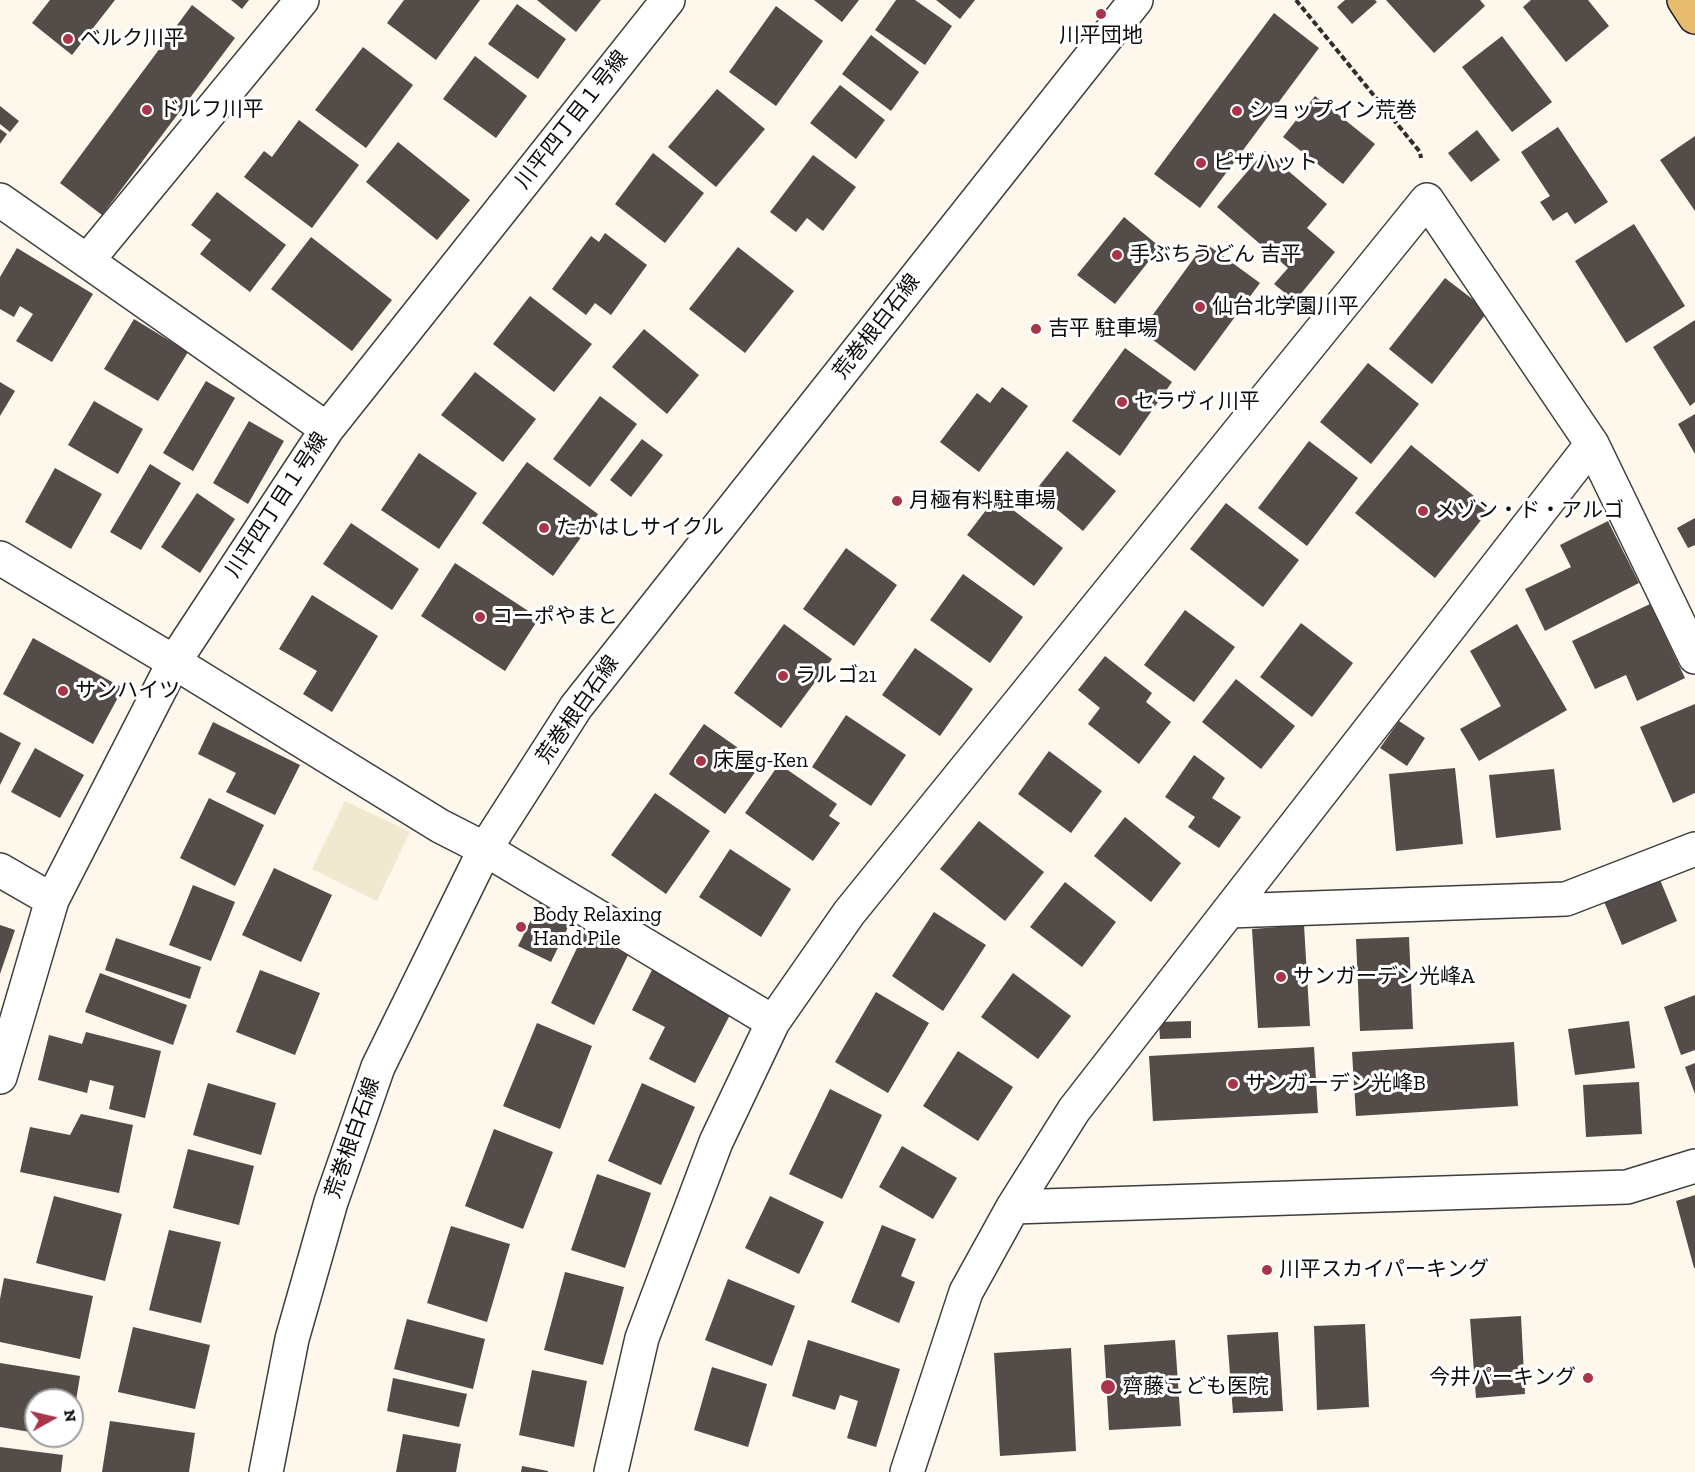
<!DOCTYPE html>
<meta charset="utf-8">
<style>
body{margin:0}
#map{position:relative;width:1695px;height:1472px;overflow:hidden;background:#fdf7ec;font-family:"Zilla Slab",serif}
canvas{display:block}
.north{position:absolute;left:24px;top:1388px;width:60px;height:60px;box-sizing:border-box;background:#fff;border:2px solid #9d9d9d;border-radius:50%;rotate:82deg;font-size:16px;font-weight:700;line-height:24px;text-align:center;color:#0b0b0b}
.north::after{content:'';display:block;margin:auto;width:21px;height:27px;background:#aa3449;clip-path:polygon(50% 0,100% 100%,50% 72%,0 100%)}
</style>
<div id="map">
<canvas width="1695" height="1472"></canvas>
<div class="north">N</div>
</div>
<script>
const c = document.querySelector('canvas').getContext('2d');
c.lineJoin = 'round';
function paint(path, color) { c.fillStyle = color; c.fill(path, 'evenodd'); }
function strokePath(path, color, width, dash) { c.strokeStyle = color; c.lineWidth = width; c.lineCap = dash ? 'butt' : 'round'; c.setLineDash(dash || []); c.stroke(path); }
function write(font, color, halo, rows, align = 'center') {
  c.font = font + ' "Zilla Slab","Noto Sans JP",serif'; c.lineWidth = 6; c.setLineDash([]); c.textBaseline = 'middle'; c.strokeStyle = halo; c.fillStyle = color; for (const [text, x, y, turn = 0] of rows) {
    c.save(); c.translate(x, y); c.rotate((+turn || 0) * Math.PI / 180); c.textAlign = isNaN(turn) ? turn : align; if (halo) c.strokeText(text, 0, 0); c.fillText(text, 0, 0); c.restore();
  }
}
paint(new Path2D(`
 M345,801L410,832L377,901L312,869Z`), '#f0e9cf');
paint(new Path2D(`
 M50,0H115L72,55L32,23Z
 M231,0H249L242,9Z
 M404,0H480L436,60L387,23Z
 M537,0H601L576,32Z
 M814,0H859L842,22Z
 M896,0H915L952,26L925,65L875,30Z
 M936,0H975L960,19Z
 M1345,0H1375L1377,2L1352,24L1337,7Z
 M1386,0H1480L1485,6L1434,53Z
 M1531,0H1588L1609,26L1566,62L1523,7Z
 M517,4L566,39L538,79L488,44Z
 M192,5L235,38L102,215L60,183Z
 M776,6L823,41L776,106L729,72Z
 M1274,13L1319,48L1200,208L1154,174Z
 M871,35L919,72L891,111L842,74Z
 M1502,36L1552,102L1512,132L1462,67Z
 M363,47L413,85L366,148L315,110Z
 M475,56L527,96L496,138L443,99Z
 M840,85L885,120L856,159L810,123Z
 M717,89L765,129L716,187L668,147Z
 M1315,96L1375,144L1343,184L1283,137Z
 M0,106L19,121L10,132L0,124Z
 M299,120L359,165L312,228L244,177L264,151L272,157Z
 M1558,127L1608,202L1575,224L1567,212L1553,221L1540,202L1550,196L1521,152Z
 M0,129L7,134L0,144Z
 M1477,130L1500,160L1471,182L1448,153Z
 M1695,136V211L1660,160Z
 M398,142L470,200L437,240L366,182Z
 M1265,151L1327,204L1307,228L1335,252L1295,301L1274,284L1288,268L1217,207Z
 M653,153L704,193L665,243L615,204Z
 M813,155L856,187L823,231L807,218L796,232L770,212Z
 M217,192L286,245L250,292L200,254L211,240L191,225Z
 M1124,217L1160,247L1115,304L1077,275Z
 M1634,224L1685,306L1626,343L1575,261Z
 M605,233L647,265L611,315L595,303L586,315L552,289L591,236L599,242Z
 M311,237L392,300L352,351L271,289Z
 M1205,243L1260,283L1195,371L1141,331Z
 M738,247L794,291L745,353L689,309Z
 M17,248L93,294L52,362L16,341L33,314L20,306L14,317L0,309V277Z
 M1445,278L1488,311L1432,384L1389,349Z
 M530,296L592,344L554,392L493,344Z
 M134,319L188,352L158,401L104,369Z
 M1695,320V402L1690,406L1653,347Z
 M644,329L699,375L667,414L612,367Z
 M1125,348L1172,382L1120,456L1072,421Z
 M1368,363L1419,404L1371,464L1320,422Z
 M475,372L536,419L503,462L441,415Z
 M206,381L235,398L193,471L163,453Z
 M0,382L15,391L0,416Z
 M1002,387L1028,406L979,472L940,442L977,393L990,403Z
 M600,396L637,424L590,487L553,459Z
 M94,401L143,429L118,474L68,445Z
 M1695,414V454L1678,424Z
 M249,421L284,441L248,504L213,483Z
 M642,439L663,455L631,497L610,480Z
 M1309,441L1358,478L1307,546L1258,508Z
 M1411,445L1490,509L1435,578L1355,513Z
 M1067,451L1116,491L1083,531L1035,491Z
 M419,453L477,493L439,549L381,510Z
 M527,462L598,514L553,576L482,523Z
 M150,464L181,483L141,550L110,532Z
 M55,468L102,494L71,549L25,522Z
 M197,493L235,519L200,573L161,547Z
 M996,497L1063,548L1034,586L967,535Z
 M1226,503L1299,560L1263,607L1190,549Z
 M1695,518V545L1688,548L1677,528Z
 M1608,521L1639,583L1545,631L1525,589L1571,567L1560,545Z
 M351,523L419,569L392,610L323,564Z
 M846,548L897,585L854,646L803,609Z
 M455,563L539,618L505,671L421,616Z
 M963,574L1023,617L990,663L930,620Z
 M312,595L378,636L332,712L303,694L317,671L279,649Z
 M1650,604L1685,678L1637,701L1626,675L1595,689L1572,641Z
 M1185,610L1235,647L1194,702L1144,665Z
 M1301,623L1353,663L1312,717L1260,677Z
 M784,624L832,659L781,728L734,693Z
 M1517,624L1567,710L1479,761L1460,729L1501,706L1470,651Z
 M33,638L123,688L93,744L3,694Z
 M915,648L973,689L940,736L882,695Z
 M1105,656L1152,693L1146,702L1171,722L1139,764L1088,724L1100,708L1078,690Z
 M1236,679L1295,726L1261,769L1202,722Z
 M1695,704V793L1673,803L1640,727Z
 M846,715L906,755L871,806L812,767Z
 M1399,721L1425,738L1407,766L1380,748Z
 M213,722L300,765L275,815L226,792L236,773L198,754Z
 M704,724L761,764L725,814L669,774Z
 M0,732L21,743L0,785Z
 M35,748L84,775L60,818L11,792Z
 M1049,751L1102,791L1071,833L1018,794Z
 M1194,755L1225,778L1212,798L1241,817L1219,848L1188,827L1195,817L1165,797Z
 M779,764L837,804L829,816L840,823L813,861L745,813Z
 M1455,768L1463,844L1396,851L1389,774Z
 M1554,769L1561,830L1496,838L1489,775Z
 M655,793L710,831L666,894L611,855Z
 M209,798L264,825L235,886L180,858Z
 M1125,817L1181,863L1151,902L1094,856Z
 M979,821L1044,872L1005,921L940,869Z
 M730,849L791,889L761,937L699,897Z
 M274,868L332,895L301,962L242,935Z
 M1658,875L1677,921L1622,945L1603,899Z
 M1065,882L1116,922L1082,967L1030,927Z
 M193,885L235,902L211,961L169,945Z
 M540,902L572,919L551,962L518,946Z
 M934,912L986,945L943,1011L892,976Z
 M0,925L15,930L0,974Z
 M1304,925L1310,1026L1258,1028L1252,929Z
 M584,933L628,955L594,1025L551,1003Z
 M1409,937L1413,1029L1360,1031L1356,939Z
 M116,938L201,967L190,999L105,970Z
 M654,966L734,1007L695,1083L649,1059L665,1027L632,1010Z
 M260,970L320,993L295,1055L236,1032Z
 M100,973L187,1005L173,1045L85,1012Z
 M1013,973L1071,1016L1038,1059L981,1017Z
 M876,992L929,1023L888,1093L835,1062Z
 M1695,995V1050L1681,1055L1664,1007Z
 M1191,1021V1038L1160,1039L1159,1022Z
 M1629,1021L1635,1068L1575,1075L1568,1029Z
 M537,1023L592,1046L560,1129L503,1106Z
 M86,1032L161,1051L145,1118L109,1109L114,1086L90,1080L87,1093L38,1080L49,1035L82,1044Z
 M1514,1042L1518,1106L1356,1116L1352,1052Z
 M1314,1047L1318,1113L1153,1121L1149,1056Z
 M958,1051L1013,1087L978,1141L923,1106Z
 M1695,1063V1094L1685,1067Z
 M1639,1082L1642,1134L1586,1137L1583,1085Z
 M208,1083L276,1103L261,1155L193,1135Z
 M642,1083L695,1107L661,1185L608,1161Z
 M830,1089L882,1115L842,1199L789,1174Z
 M81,1114L133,1125L119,1193L20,1172L30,1127L70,1135Z
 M494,1129L553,1152L523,1229L465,1206Z
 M902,1146L957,1178L933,1219L879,1187Z
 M188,1149L254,1166L239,1225L173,1208Z
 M597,1174L651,1193L625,1268L571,1250Z
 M1695,1195V1268H1694L1676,1201Z
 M54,1196L122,1214L105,1281L36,1263Z
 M770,1196L824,1222L799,1274L745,1248Z
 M882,1225L916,1239L901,1276L915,1282L899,1323L851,1302Z
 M451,1226L510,1244L487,1322L427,1303Z
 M169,1230L221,1242L201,1323L149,1310Z
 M565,1272L624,1287L603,1365L544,1350Z
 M4,1278L93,1296L80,1359L0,1342V1299Z
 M728,1279L795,1306L772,1366L705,1340Z
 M1521,1316L1525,1394L1476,1398L1470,1319Z
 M407,1319L485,1339L473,1389L394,1369Z
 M1365,1324L1369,1407L1317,1410L1314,1326Z
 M133,1327L210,1345L195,1409L118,1392Z
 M1278,1332L1283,1411L1233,1413L1227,1335Z
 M808,1340L900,1369L876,1447L847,1438L858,1401L840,1395L835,1410L792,1396Z
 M1175,1340L1181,1426L1109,1430L1104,1345Z
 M1071,1348L1076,1451L1000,1456L994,1353Z
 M0,1363L80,1376L73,1419L72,1400H36V1433L0,1427Z
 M712,1367L767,1384L748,1447L694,1430Z
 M532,1370L587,1381L574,1447L519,1435Z
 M393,1378L467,1394L459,1427L387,1411Z
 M110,1421L195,1433L189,1472H102Z
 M403,1434L461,1444L456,1472H396Z
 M0,1447L63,1455L61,1472H0Z
 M522,1466L548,1471V1472H521Z`), '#534c49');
const minor = new Path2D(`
 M0,200L327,429
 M87,261L302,0
 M0,558L174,662L440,826L485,849L773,1022
 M0,870L52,900
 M1229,911L1566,899L1695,849
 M0,1077L52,900L174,662L327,429L668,0
 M1013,1207L1627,1187L1695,1166
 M611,1472L642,1338L716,1142L773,1022L849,913L1427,200L1592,444L1695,657
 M907,1472L966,1292L1013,1207L1074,1110L1592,444`);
const tertiary = new Path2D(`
 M266,1472L292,1339L331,1202L378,1067L485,849L576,707L1136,0`);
const primary = new Path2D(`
 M1684,0L1695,17`);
strokePath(minor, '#3e3e3e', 36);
strokePath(tertiary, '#3e3e3e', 36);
strokePath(primary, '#1c1c1c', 36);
strokePath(new Path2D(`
 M1296,0L1420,152L1421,158`), '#2d2d2d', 4, [6, 3]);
strokePath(minor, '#fff', 33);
strokePath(tertiary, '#fff', 33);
strokePath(primary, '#e8bc70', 33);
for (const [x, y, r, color] of [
 [1101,14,6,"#aa3449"],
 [68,39,6,"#aa3449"],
 [147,110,6,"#aa3449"],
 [1237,111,6,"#aa3449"],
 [1201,163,6,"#aa3449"],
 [1117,255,6,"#aa3449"],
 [1200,307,6,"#aa3449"],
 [1036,329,6,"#aa3449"],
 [1122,402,6,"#aa3449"],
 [897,501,6,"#aa3449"],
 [1423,511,6,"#aa3449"],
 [544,528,6,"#aa3449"],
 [480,617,6,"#aa3449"],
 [783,676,6,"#aa3449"],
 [63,691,6,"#aa3449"],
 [701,761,6,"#aa3449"],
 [521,927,6,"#aa3449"],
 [1281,977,6,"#aa3449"],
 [1233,1084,6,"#aa3449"],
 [1267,1270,6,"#aa3449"],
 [1588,1378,6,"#aa3449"],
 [1108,1387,8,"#aa3449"]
]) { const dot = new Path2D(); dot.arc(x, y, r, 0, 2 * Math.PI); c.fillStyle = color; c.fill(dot); strokePath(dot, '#fff', 2); }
write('21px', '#0b0b0b', '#fff', [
 ["川平団地",1101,36,"center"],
 ["ベルク川平",80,39],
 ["ドルフ川平",159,110],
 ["ショップイン荒巻",1249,111],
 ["ピザハット",1213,163],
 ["手ぶちうどん 吉平",1129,255],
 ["仙台北学園川平",1212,307],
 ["吉平 駐車場",1048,329],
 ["セラヴィ川平",1134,402],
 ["月極有料駐車場",909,501],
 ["メゾン・ド・アルゴ",1435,511],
 ["たかはしサイクル",556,528],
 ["コーポやまと",492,617],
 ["ラルゴ21",795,676],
 ["サンハイツ",75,691],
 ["床屋g-Ken",713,761],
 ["Body Relaxing",533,915],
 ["Hand Pile",533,939],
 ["サンガーデン光峰A",1293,977],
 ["サンガーデン光峰B",1245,1084],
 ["川平スカイパーキング",1279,1270],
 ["今井パーキング",1576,1378,"right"],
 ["齊藤こども医院",1122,1387]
], 'left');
write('21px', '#0b0b0b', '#fff', [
 ["川平四丁目１号線",572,120,-52],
 ["荒巻根白石線",877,327,-52],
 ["川平四丁目１号線",277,505,-57],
 ["荒巻根白石線",578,710,-55],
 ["荒巻根白石線",353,1138,-71]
]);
</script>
